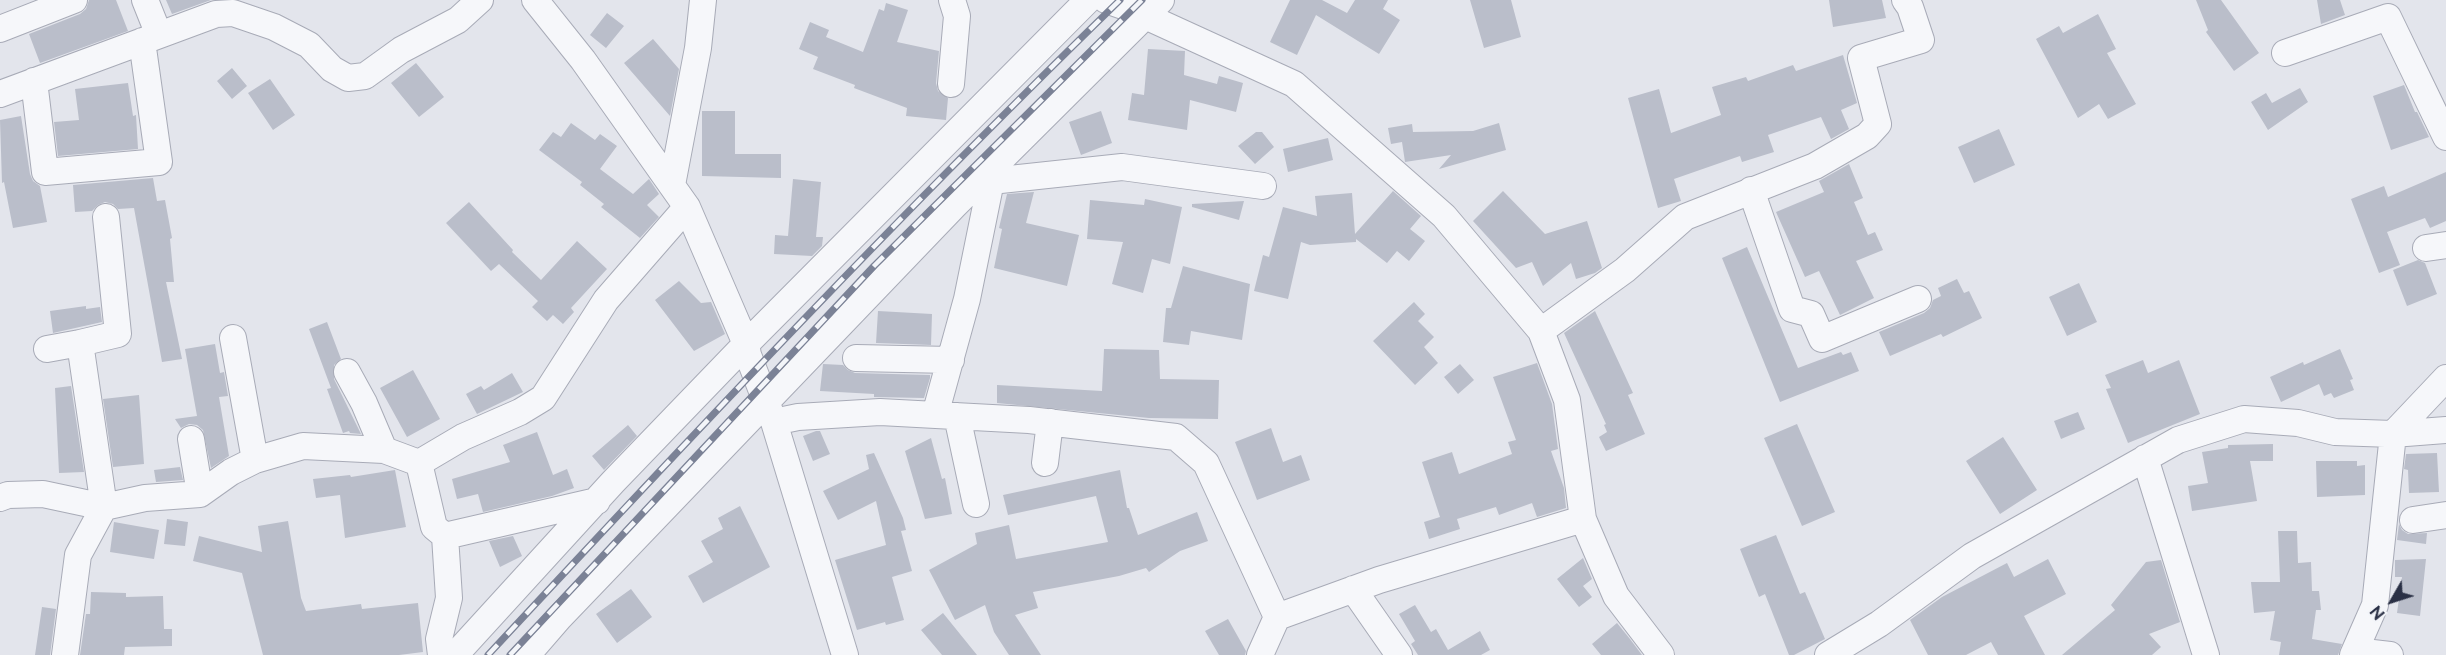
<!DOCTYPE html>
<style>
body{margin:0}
#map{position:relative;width:2446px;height:655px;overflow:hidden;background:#e3e5ec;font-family:Raleway,sans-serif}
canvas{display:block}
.north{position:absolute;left:2362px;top:571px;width:60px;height:60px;-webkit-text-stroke:4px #f3f5f9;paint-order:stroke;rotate:231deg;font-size:16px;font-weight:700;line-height:24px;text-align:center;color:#2a3045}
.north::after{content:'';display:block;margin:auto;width:21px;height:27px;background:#2a3045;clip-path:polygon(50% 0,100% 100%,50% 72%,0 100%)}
</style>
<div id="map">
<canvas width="2446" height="655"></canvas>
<div class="north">N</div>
</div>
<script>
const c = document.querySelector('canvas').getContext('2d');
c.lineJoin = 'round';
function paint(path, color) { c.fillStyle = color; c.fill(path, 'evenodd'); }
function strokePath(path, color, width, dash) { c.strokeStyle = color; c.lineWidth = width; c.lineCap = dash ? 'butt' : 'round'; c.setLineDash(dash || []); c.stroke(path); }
paint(new Path2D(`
 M89,0H116L128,31L40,63L29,34L80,14L86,9Z
 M166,0H211L172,14Z
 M1290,0H1322L1347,13L1355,0H1388L1383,9L1400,20L1379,54L1316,15L1297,55L1270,42Z
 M1470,0H1511L1521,37L1484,48Z
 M1829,0H1882L1886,18L1833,27Z
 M2196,0H2221L2259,53L2234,71L2206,32L2208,30Z
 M2317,0H2340L2345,15L2321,24Z
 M886,3L908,10L897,42L939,51L936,83L938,91L948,98L946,120L906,116L907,108L854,88L855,85L813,69L818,57L799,49L810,22L829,30L826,37L863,52L879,9L884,11Z
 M607,13L624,26L606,48L590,35Z
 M2098,14L2116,49L2107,53L2136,104L2108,119L2099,104L2078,118L2036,39L2059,26L2063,33Z
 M653,39L679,69L670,116L624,63Z
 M1148,49L1185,51L1184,75L1217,84L1219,76L1243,83L1236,112L1190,100L1187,130L1128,120L1132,93L1144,95Z
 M1843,55L1857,103L1841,110L1849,129L1831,139L1821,117L1768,135L1774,152L1742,162L1740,156L1674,179L1681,201L1658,208L1628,98L1659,89L1671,133L1721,115L1712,87L1746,77L1748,81L1793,65L1796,71Z
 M416,63L444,97L419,117L391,83Z
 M232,68L247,86L232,99L217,81Z
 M270,79L295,115L273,130L248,93Z
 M128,83L133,116L136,115L138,149L58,156L54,122L79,120L75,89Z
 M2404,85L2415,112H2417L2429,137L2391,150L2373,96Z
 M2300,88L2308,102L2268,130L2251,102L2266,93L2272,103Z
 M702,111H735V154H781V178L702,176Z
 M1101,111L1112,143L1081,155L1069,122Z
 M21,116L30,174L33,181L40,186L47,222L13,228L4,182L2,183L0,120Z
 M571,123L595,140L600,134L617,146L600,169L633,194L649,179L659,194L647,205L659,217L640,238L601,207L604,204L580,185L582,182L539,150L553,132L561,137Z
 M1499,123L1506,150L1439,169L1451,155L1405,162L1402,142L1391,144L1388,128L1412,124L1413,132L1473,131Z
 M1999,129L2015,165L1974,183L1958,147Z
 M1256,132H1262L1274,147L1255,164L1238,146Z
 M1328,138L1333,160L1288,172L1283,149Z
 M1849,164L1863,198L1854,202L1868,235L1875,232L1883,250L1856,261L1874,298L1840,315L1819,271L1805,277L1776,212L1824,192L1819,181Z
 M2446,172V221L2430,228L2425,218L2387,232L2400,265L2379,273L2351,199L2384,186L2388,197Z
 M153,178L157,201L165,200L172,238L170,239L174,282H166L182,359L162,362L134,208L118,209L113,204L105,202L98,205L92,211L75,212L73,185Z
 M793,179L821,182L816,237H823L822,246L812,256L774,254L775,235L788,236Z
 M1393,191L1421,216L1410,229L1425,241L1409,261L1397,251L1387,263L1356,239V242L1310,245L1301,242L1288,299L1254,291L1263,255L1269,257L1283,207L1317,216L1315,196L1352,193L1355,234Z
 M1503,191L1545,234L1587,221L1602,268L1595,273L1576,279L1571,263L1543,286L1532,262L1516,268L1473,221Z
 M1034,192L1026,223L1079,235L1067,286L994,268L1002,229L999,228L1007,194Z
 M1145,199L1182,207L1170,264L1152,259L1143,293L1112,284L1123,242L1087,239L1090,200L1144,205Z
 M1244,201L1239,220L1192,207V204Z
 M469,202L513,250L512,252L541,280L577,241L607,269L571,308L574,312L563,324L553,315L547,321L532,307L538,301L499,264L491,271L446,223Z
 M1747,247L1798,368L1841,352L1843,355L1851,352L1859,371L1780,402L1722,258Z
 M2418,260L2425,263L2437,294L2407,306L2393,270Z
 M1183,266L1250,284L1242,340L1191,331L1189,345L1163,342L1166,308H1171Z
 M1957,279L1964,293L1969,291L1982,318L1943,337L1941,334L1890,356L1879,332L1924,313L1930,308L1933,300L1941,296L1938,288Z
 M679,281L701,303L711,302L725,334L694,351L655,300Z
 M2079,283L2097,322L2067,336L2049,297Z
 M1414,302L1425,314L1418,321L1434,337L1424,347L1438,363L1415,385L1373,341Z
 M86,306V309L100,307L102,322L53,333L50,311Z
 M878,311L932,314L931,345L876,343Z
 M1595,311L1633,393L1628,395L1645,434L1606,451L1599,437L1607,432L1604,425L1606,424L1564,333Z
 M327,322L341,359L334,365V379L361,434L350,433L349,431L343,433L327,389L331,388L309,329Z
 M215,344L220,373L224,372L228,396L219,397L229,456L211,468L203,430L197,425L189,424L181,428L175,419L197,416L185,349Z
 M1104,349L1159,350L1160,379L1219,380L1218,419L1149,418L997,403V385L1102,391Z
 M2340,349L2353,379L2350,380L2354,390L2334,398L2331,393L2324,396L2319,384L2281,402L2270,377L2303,362L2304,365Z
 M2143,360L2148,373L2179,360L2200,414L2128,443L2106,389L2111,388L2105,375Z
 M1537,363L1552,404L1558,449L1551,451L1564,488L1566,508L1537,517L1532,503L1499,515L1496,507L1457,519L1460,529L1429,539L1424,522L1440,517L1422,462L1452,452L1459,474L1512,454L1508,442L1516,440L1493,377Z
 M823,364L843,365L848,370L855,373L930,375V378L924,398L874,397V394L820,391Z
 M1460,364L1474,380L1458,394L1444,377Z
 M413,370L440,419L407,437L380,388Z
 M512,373L523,392L477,414L466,394L481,386L484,390Z
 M71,386L84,472L59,473L55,388Z
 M139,395L144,464L113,467L103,399Z
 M2078,412L2085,429L2061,439L2054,421Z
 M1797,424L1835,512L1802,526L1764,438Z
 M628,425L637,436L604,470L592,456Z
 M1271,428L1283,462L1301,455L1310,480L1257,500L1235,442Z
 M816,431H820L830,454L813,461L803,436Z
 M537,432L553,475L567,469L574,488L552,496L483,512L478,494L457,499L452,479L510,462L503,445Z
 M2003,437L2037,490L2000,514L1966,461Z
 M931,438L942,479L945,478L952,514L925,519L905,451Z
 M2273,444V461H2250L2257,501L2192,511L2188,486L2208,483L2202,452L2228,448V445Z
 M874,453L903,518L906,530L901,531L912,571L892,577L904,620L886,625L885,622L857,630L835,560L886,545L876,501L838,520L823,491L869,469L866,455Z
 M2437,453L2439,492L2409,493L2408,470L2404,469L2406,454Z
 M2316,461H2357V466L2365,465V495L2317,497Z
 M180,467L183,480L156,482L154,470Z
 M395,470L406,527L345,538L340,495L316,498L313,479L350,475L351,477Z
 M1120,470L1127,508H1129L1138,535L1197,512L1208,541L1180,551L1149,572L1146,568L1119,576L1033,592L1038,608L1015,615L1041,655H1009L994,632L985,605L955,620L929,570L977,544L975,533L1009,525L1016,559L1108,542L1096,496L1008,515L1003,495Z
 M740,506L770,567L703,603L688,576L713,562L701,541L723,529L718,518Z
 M167,519L188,522L185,546L164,544Z
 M288,521L301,598L306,611L361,604L362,609L418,603L423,652L399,655H263L242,573L193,561L199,536L262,552L258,526Z
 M114,522L159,530L154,559L110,552Z
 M2399,524L2402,530L2408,534L2427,533L2426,544L2397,540Z
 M2278,531H2297L2298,563L2311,562L2312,591H2319L2321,610H2316L2312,639L2342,644L2338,655H2279L2281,642L2270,640L2275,611L2254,613L2251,582H2280Z
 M1776,535L1800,594L1805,592L1825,639L1794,655H1789L1765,594L1759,597L1740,549Z
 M513,536L522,556L500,567L489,541Z
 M1583,558L1592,579L1583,586L1592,597L1579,607L1557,579Z
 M2048,559L2066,594L2024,616L2045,655H1998L1991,642L1966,655H1928L1910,620L1942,597L2007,563L2014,577Z
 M2426,559L2420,616L2397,613L2402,577H2395V560Z
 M2161,560L2180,622L2149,634L2161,647L2152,655H2062L2115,610L2111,605L2146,562Z
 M631,589L652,617L617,643L596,614Z
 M91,592L126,593V597L163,596L164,629H172V646L125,647L124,655H80L86,614H90Z
 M1415,605L1431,632L1436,629L1448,650L1480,631L1490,650L1481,655H1418L1411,644L1415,641L1399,614Z
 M42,607L56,609L50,655H35Z
 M943,613L977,655H942L921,630Z
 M1228,619L1246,651L1245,655H1219L1205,631Z
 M1617,623L1630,639L1642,655H1601L1592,644Z`), '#babeca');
const minor = new Path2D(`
 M145,0L159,35
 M535,0L583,60L687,207L746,344L748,355L774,422L845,655
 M1106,0L1146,14L1154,20L1294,84L1444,216L1541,331L1567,400L1583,519L1616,596L1661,655
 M0,29L74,0
 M2285,53L2388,17L2446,137
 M34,81L45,172L159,162L142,41
 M951,84L957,16L952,0
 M0,94L216,14L233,13L274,27L309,45L332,69L348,78L365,76L401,50L458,20L480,0
 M672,185L698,48L703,0
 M1751,190L1792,309L1811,314L1822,339L1918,299
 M2426,248L2446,245
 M1541,331L1625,270L1685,217L1815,166L1867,136L1878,124L1861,58L1921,40L1910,7L1905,0
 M233,338L255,460
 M80,343L118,334L106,217
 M47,349L80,343L104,507L78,555L65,655
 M856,358L951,360
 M347,372L364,403L384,450
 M935,415L967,299L991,181L1122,167L1263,186
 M957,416L976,504
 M774,422L798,417L880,412L1029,420L1176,437L1206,463L1277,617
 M191,439L200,494
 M2145,458L2206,655
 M419,463L463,437L520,412L543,398L606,300L687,207
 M1045,463L1050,422
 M0,498L8,495L43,494L104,507L145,498L200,494L231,472L255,460L303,446L384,450L419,463L434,527L445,536L449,598L439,639L441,655
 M2413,520L2446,515
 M445,536L597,501
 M1353,589L1399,655
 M2355,651L2390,655
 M455,655L613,482L746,344L1088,0
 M527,655L559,618L955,205L1161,0
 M1260,655L1277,617L1379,580L1583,519
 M1828,655L1879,624L1972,556L2178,440L2244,419L2298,423L2335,432L2393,434L2446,430
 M2353,655L2375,605L2393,434L2446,378`);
strokePath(minor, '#a8abb7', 28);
strokePath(minor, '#f6f7fa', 26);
const rail = new Path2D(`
 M488,655C694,433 902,212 1120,0
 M510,655L874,266L1142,0`);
strokePath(rail, '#7b8296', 7);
strokePath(rail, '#f3f5f9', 4.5, [14]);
</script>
